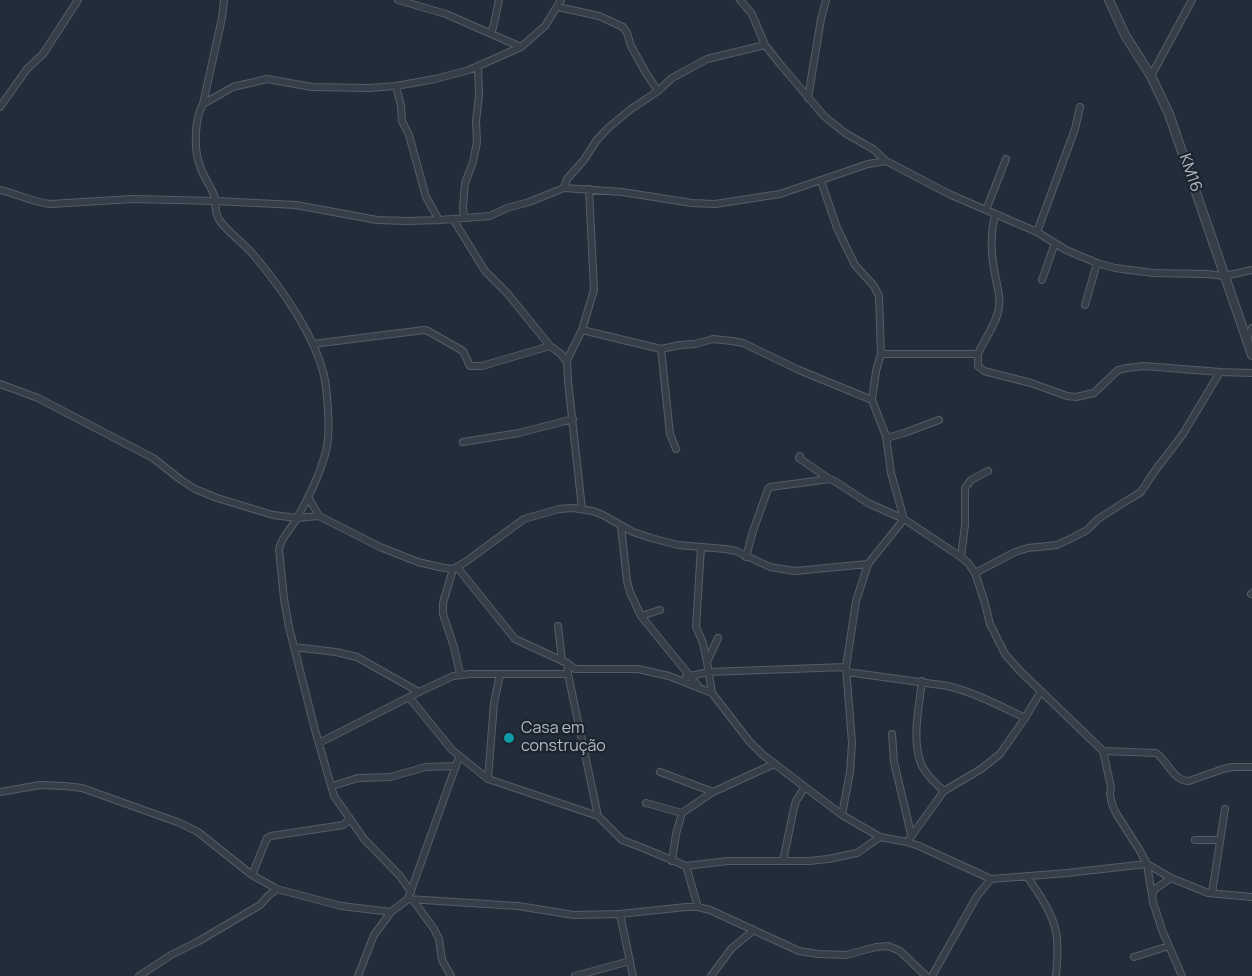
<!DOCTYPE html>
<meta charset="utf-8">
<style>
body{margin:0}
canvas{display:block;background:#222d39}
</style>
<canvas width="1252" height="976"></canvas>
<script>
const c = document.querySelector('canvas').getContext('2d');
c.lineJoin = 'round';
function strokePath(path, color, width, dash) { c.strokeStyle = color; c.lineWidth = width; c.lineCap = dash ? 'butt' : 'round'; c.setLineDash(dash || []); c.stroke(path); }
function write(font, color, halo, rows, align = 'center') {
  c.font = font + ' Manrope,sans-serif'; c.lineWidth = 4.5; c.setLineDash([]); c.textBaseline = 'middle'; c.strokeStyle = halo; c.fillStyle = color; for (const [text, x, y, turn = 0] of rows) {
    c.save(); c.translate(x, y); c.rotate((+turn || 0) * Math.PI / 180); c.textAlign = isNaN(turn) ? turn : align; if (halo) c.strokeText(text, 0, 0); c.fillText(text, 0, 0); c.restore();
  }
}
const minor = new Path2D(`
 M224,0L222,18L203,104C194,119 194,151 200,166C203,176 210,185 214,195C217,205 213,211 220,221C229,233 242,242 252,253C281,287 321,343 326,387C328,407 331,436 325,455C319,476 308,499 297,518C292,528 281,537 279,549L284,599L289,627L315,730L334,796L364,839L400,876L411,892
 M398,0L446,14L521,47
 M558,7L599,16L623,27L627,33L631,46L646,73L658,91
 M491,34L494,24L499,0
 M1151,76L1192,0
 M396,86L401,106L402,121L409,135L426,197L439,220
 M808,98L821,19L826,0
 M203,104L233,87L267,79L312,87L369,88L396,86L435,79L469,70L521,47L545,26L561,0
 M0,107L27,69L43,54L78,0
 M886,161L949,194L1037,232L1066,250L1097,263L1115,268L1153,273L1206,274L1225,276L1252,270
 M821,181L837,228L855,265L874,286L879,296L881,354L876,371L872,400L886,436L891,473L904,519
 M564,188L567,179L584,160L596,141L608,128L631,109L658,91L672,78L707,59L765,45
 M0,190C17,194 33,202 50,204L133,199L215,201L296,205L377,220L407,221L439,220L490,216L507,208L529,202L564,188L622,192L692,203L715,204L780,194L868,164L886,161L873,149L845,133L824,116L780,64L765,45L752,14L740,0
 M986,210L1006,159
 M464,218L463,207L465,183L473,162L477,142L476,121L479,96L478,67
 M453,219L485,271L507,293L550,346L561,354L567,362
 M1037,232L1075,129L1080,107
 M1042,280L1055,243
 M1085,305L1097,263
 M582,330L661,349L680,345L695,344L713,339L732,341L743,343L799,370L872,400
 M1247,338L1252,328
 M313,344L424,330L428,331L463,351L470,366H482L550,346
 M661,349L670,434L676,449
 M881,354H978C984,339 997,324 999,307C1001,297 997,285 995,275C991,253 990,235 995,214
 M978,354V366L984,371L1031,383L1067,396L1076,397L1094,393L1118,370L1127,368L1144,366L1220,372L1252,373
 M0,384L38,398L153,458L181,480L195,489L217,498L273,515L297,518L319,516L380,547L418,562L439,567L453,569L464,563L524,519L559,509L573,508L593,511L603,515L633,532L651,538L678,545L725,549L736,551L770,567L795,571L868,564
 M886,438L904,433L939,420
 M463,442L519,433L573,419
 M800,456L799,458L829,479
 M308,497L319,516
 M582,509L568,381L567,362L569,356L582,330L594,290L589,189
 M621,526L627,581L630,592L641,616L698,686
 M701,547L696,627L703,643L707,662
 M746,557L753,531L768,489L770,487L830,479L836,482L868,503L904,519L961,557L968,563L975,573L984,600L990,624L1005,654L1019,670L1103,751L1111,787L1110,794L1112,804L1116,813L1140,851L1147,864L1171,878L1208,893L1252,897
 M961,557L965,525V488L971,480L988,471
 M457,567L515,639L567,663L575,669H638L669,676L712,693L749,741L763,755L805,787L842,815L880,837L907,842L919,846L991,879L1067,873L1147,864L1152,895
 M453,569L443,603V614L454,647L460,674
 M975,573L1015,552L1028,548L1057,545L1074,537L1087,530L1098,519L1123,503L1141,492L1154,472L1183,434L1220,372
 M1251,594L1252,593
 M641,616L660,610
 M558,626L562,661
 M294,647L336,652L357,657L419,692
 M567,663L568,674L598,816
 M847,672L948,686C976,693 1000,706 1025,718
 M686,677L708,672L846,667
 M922,681C919,707 911,742 922,766C927,776 936,784 944,791
 M712,693L707,662L718,638
 M409,697L452,750L488,779L598,816L622,840L643,848L686,866L728,861H809L828,859L857,853L880,837
 M892,734L894,762L911,834
 M319,743L419,692L453,676L470,674H568
 M1103,751L1156,753C1168,761 1173,781 1189,781L1223,769L1232,767H1252
 M660,772L713,792
 M488,779L494,703L500,674
 M332,786L358,778L390,777L426,767L456,766
 M0,792L40,785L65,786L82,788L180,823L198,832L252,875L277,889L341,906L391,912
 M646,803L682,813
 M842,815L850,772L852,743L846,667L856,601L868,564L904,519
 M1195,840H1219
 M907,842L944,791L981,769L1000,754L1025,718L1041,691
 M672,861L676,834L682,813L713,792L774,764
 M783,861L794,808L796,801L805,787
 M686,866L698,907
 M252,875L267,838L271,836L343,825L346,823L349,817
 M1027,876C1038,893 1052,911 1056,932C1059,946 1057,962 1056,976
 M1171,878L1155,889L1152,895L1153,902L1162,930L1182,976
 M1212,893L1225,809
 M408,899L518,906L574,915L620,914L686,907H698L710,910L799,951L818,954L846,955L876,947L888,946L900,951L926,976
 M413,900L434,929L439,939L442,960L451,976
 M620,914L633,976
 M1134,957L1169,946
 M139,976L171,955L199,941L260,905L269,895L277,889
 M358,976L374,935L391,912L408,899L459,757
 M575,976L630,961
 M711,976L732,948L754,930
 M932,976L977,896L991,879`);
const tertiary = new Path2D(`
 M1109,0L1125,35L1151,76L1169,114L1252,355`);
strokePath(minor, '#545d67', 8);
strokePath(tertiary, '#545d67', 10);
strokePath(minor, '#363f49', 6);
strokePath(tertiary, '#363f49', 8);
for (const [x, y, r, color] of [
 [509,738,6,"#0f9aa8"]
]) { const dot = new Path2D(); dot.arc(x, y, r, 0, 2 * Math.PI); c.fillStyle = color; c.fill(dot); strokePath(dot, '#1b242e', 2); }
write('16px', '#b1bac5', '#1b242e', [
 ["KM16",1190,173,71]
]);
write('16px', '#b1bac5', '#1b242e', [
 ["Casa em",521,729],
 ["construção",521,747]
], 'left');
</script>
